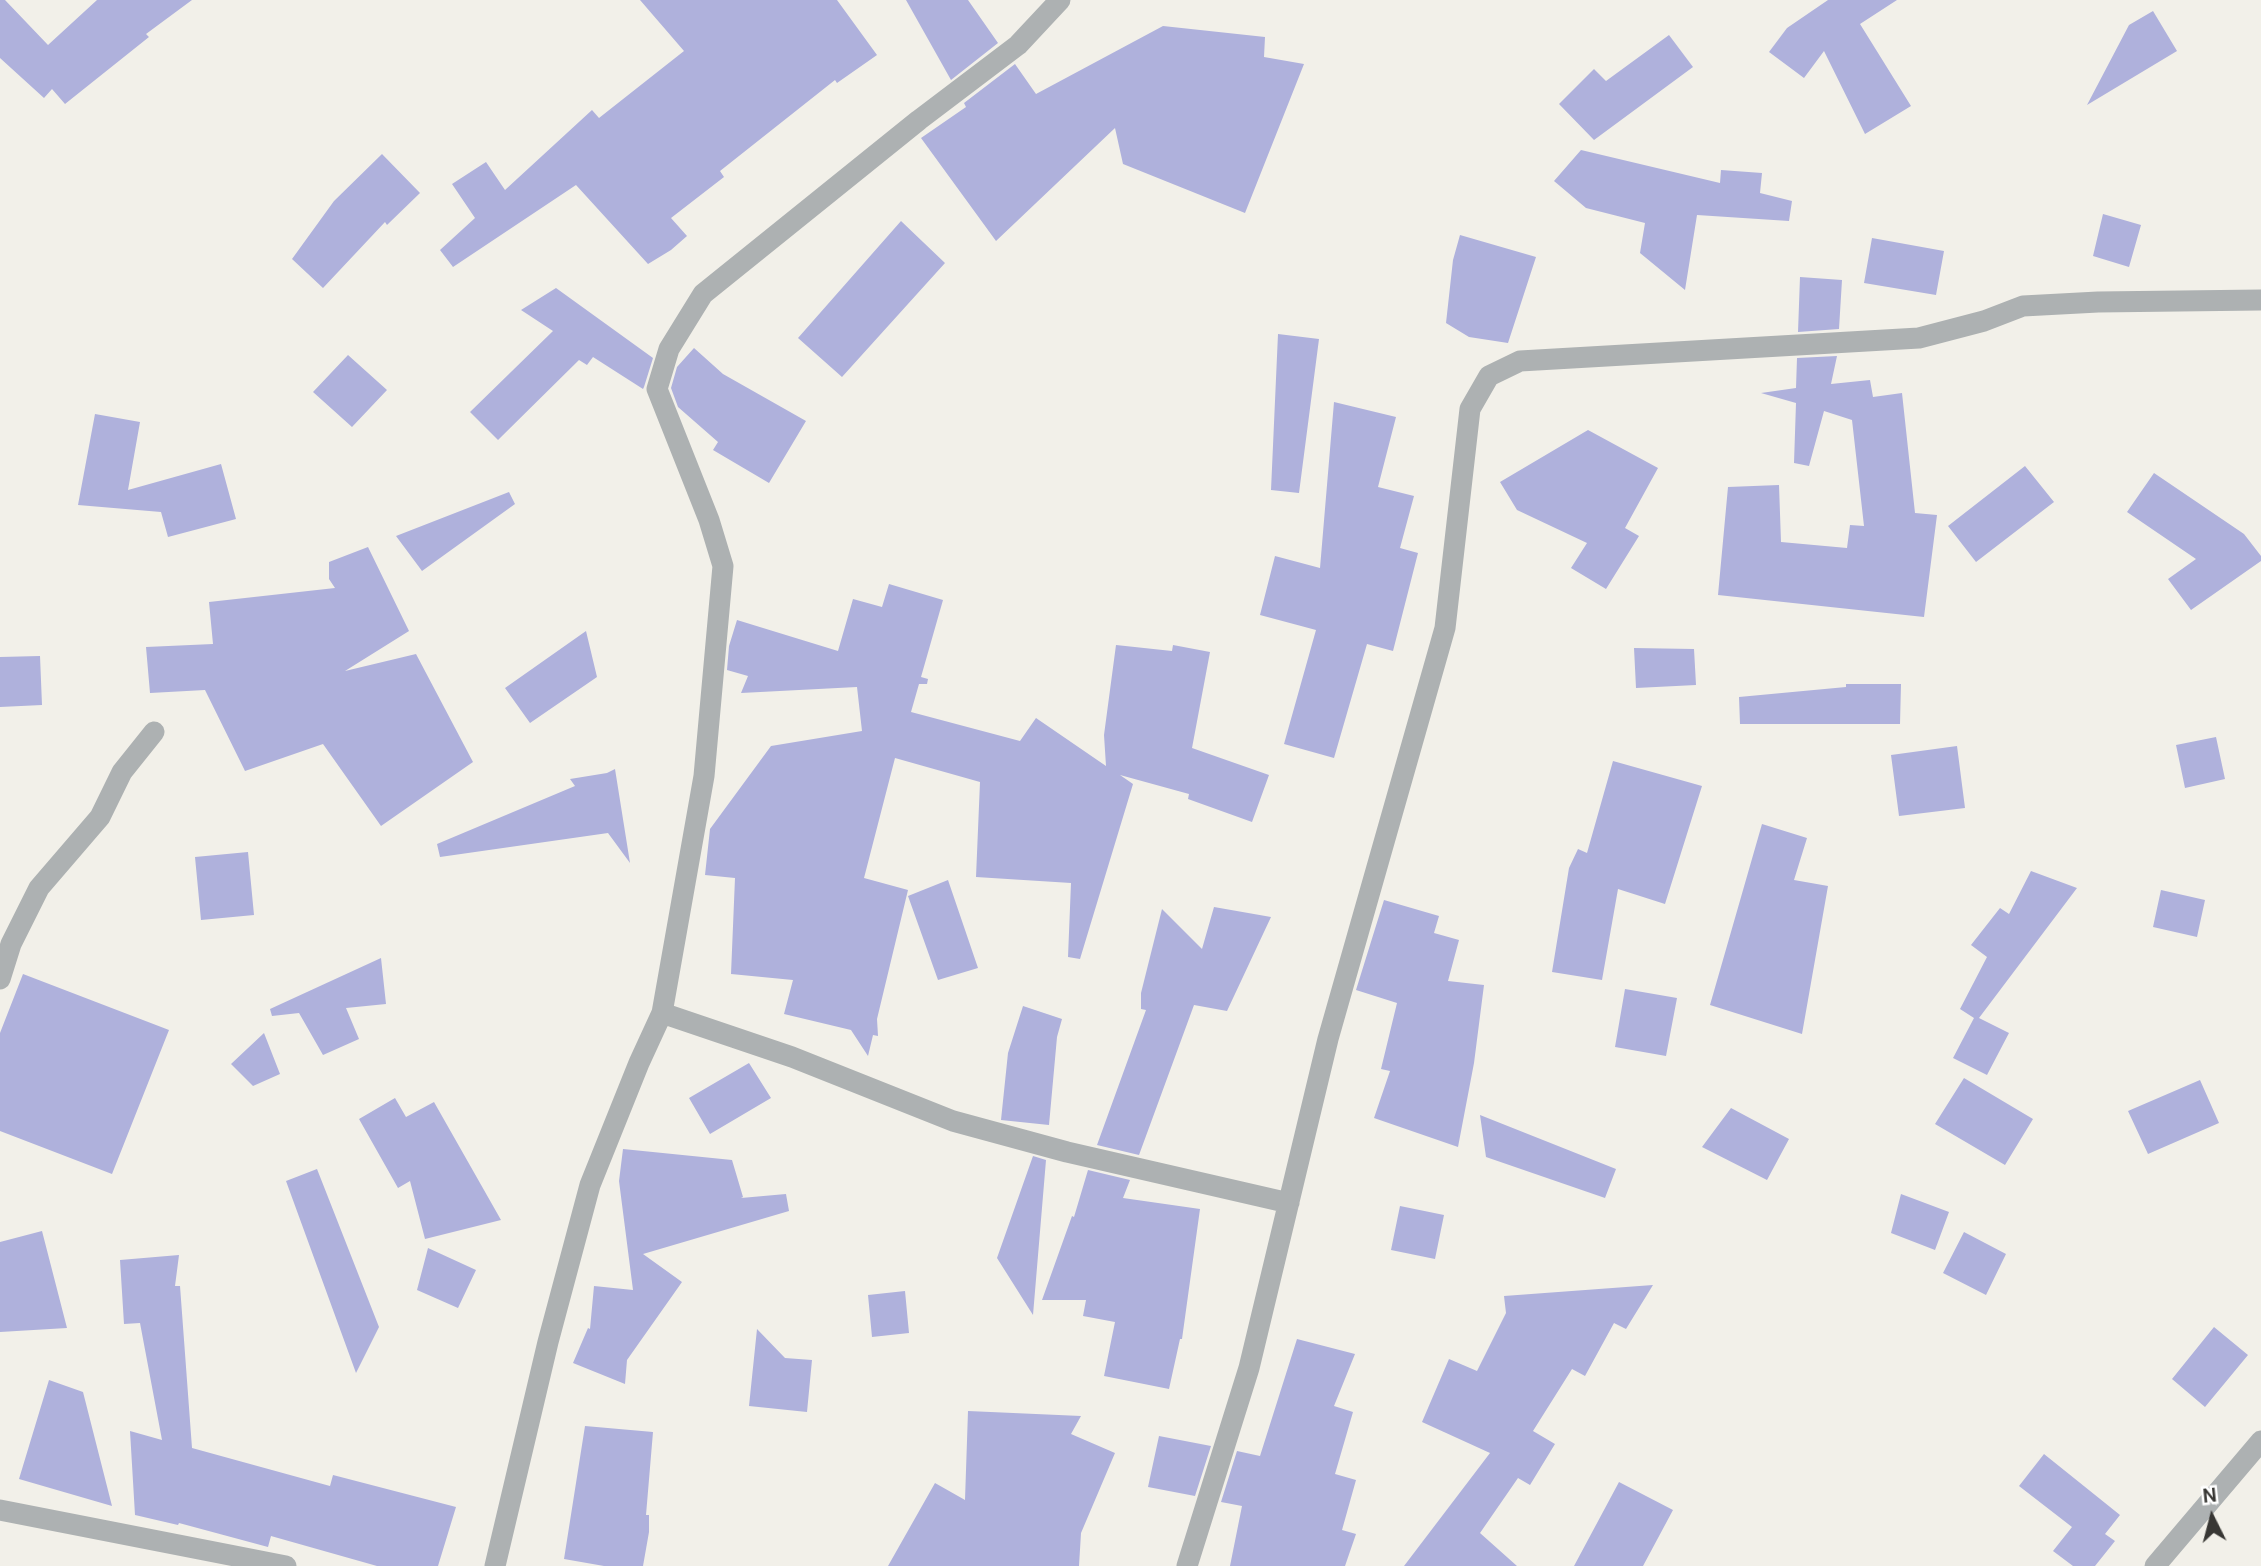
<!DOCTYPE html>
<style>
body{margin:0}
#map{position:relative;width:2261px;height:1566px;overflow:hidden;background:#f2f0e9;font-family:"DM Sans",sans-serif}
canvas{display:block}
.north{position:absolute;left:2177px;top:1482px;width:70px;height:70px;-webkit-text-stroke:5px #fff;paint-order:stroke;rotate:354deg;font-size:19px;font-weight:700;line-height:28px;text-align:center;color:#383734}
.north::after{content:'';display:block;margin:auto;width:24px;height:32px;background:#383734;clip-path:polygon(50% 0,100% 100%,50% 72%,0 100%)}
</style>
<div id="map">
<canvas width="2261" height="1566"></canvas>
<div class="north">N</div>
</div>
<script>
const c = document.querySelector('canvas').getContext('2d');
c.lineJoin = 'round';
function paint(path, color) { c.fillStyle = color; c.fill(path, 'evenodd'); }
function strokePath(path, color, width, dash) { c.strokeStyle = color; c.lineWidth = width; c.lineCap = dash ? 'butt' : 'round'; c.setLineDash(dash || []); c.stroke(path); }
paint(new Path2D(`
 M0,0H5L48,45L97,0H192L146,34L149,37L65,104L52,89L44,98L0,58Z
 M640,0H837L877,55L837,83L835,80L720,171L724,177L671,218L687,236L671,250L648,264L576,185L453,267L440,250L475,218L452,184L486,162L505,190L592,110L599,118L684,51Z
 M906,0H968L998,43L951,80Z
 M1828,0H1897L1860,24L1911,106L1865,134L1824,51L1804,78L1769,52L1787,28Z
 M2153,11L2177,51L2087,105L2129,25Z
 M1163,26L1265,37L1264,57L1304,64L1245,213L1123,164L1115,128L996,241L921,138L966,107L964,103L1015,64L1036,94Z
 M1669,35L1693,67L1594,140L1559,104L1594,69L1606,81Z
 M1581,150L1720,183L1721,170L1762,173L1760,193L1792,201L1789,221L1697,215L1685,290L1640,253L1645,223L1586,208L1554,181Z
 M382,154L420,193L387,225L385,222L323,288L292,259L334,201Z
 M2103,214L2141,225L2129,267L2093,256Z
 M901,221L945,263L842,377L798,338Z
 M1460,235L1536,257L1508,343L1469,337L1446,323L1453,260Z
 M1872,238L1944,251L1936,295L1864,283Z
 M1800,277L1842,280L1839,329L1798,332Z
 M556,288L653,358L644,387L643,389L593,357L587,365L579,360L498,440L470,412L553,331L521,310Z
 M1278,334L1319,339L1299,493L1271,490Z
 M694,348L723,374L806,421L769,483L713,450L718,442L678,407L671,388L677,367Z
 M348,355L387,390L352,427L313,392Z
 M1837,356L1831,384L1870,380L1873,397L1902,393L1915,513L1937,515L1924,617L1718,595L1728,487L1779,485L1781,542L1847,548L1850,525L1864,526L1852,420L1824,411L1809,466L1794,463L1796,403L1761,393L1796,388L1797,358Z
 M1334,402L1396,417L1378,487L1414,496L1400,548L1418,553L1393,651L1367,644L1334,758L1284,744L1316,630L1260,615L1275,556L1320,568Z
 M95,414L140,422L128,490L221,464L236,519L168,537L161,512L78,505Z
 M1588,430L1658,468L1625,528L1639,536L1606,589L1571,568L1587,543L1517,510L1500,482Z
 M2025,466L2054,502L1976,562L1948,526Z
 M2154,473L2244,534L2261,556V561L2191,610L2168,579L2196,559L2127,512Z
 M509,492L515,504L422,571L396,536Z
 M368,547L409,631L345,671L416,654L473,762L381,826L323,744L245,771L205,690L150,693L146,647L213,644L209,602L335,588L329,579V562Z
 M889,584L943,600L921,677L928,679L927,684H919L911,712L1020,741L1036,718L1106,766L1104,735L1116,645L1172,651L1173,645L1210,652L1192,748L1269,775L1252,822L1188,799L1189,794L1120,775L1133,784L1080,959L1068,957L1071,883L976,877L980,782L895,758L864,878L908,890L877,1019L878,1036L873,1035L868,1056L851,1030L784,1014L793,980L731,974L735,878L705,875L710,829L771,746L862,731L857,687L741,693L748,676L727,670L729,646L737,620L838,651L853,599L882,607Z
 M586,631L597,677L530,723L505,688Z
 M1634,648L1694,649L1696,685L1636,688Z
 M40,656L42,705L0,707V657Z
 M1846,684H1901L1900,724H1740L1739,697L1846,687Z
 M2216,737L2225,779L2185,788L2176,745Z
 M1957,746L1965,808L1899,816L1891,755Z
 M1613,761L1702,786L1665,904L1618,889L1602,980L1552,972L1569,868L1578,849L1587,853Z
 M615,769L630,863L608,833L440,857L437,844L575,786L570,779L607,773Z
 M1762,824L1807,838L1794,880L1828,886L1802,1034L1710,1005Z
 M248,852L254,915L201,920L195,857Z
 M2031,871L2077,888L1979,1018L2009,1033L1987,1075L1953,1058L1974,1018L1960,1009L1987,957L1971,945L2000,908L2009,914Z
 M948,880L978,968L938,980L908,896Z
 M2161,890L2205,900L2197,937L2153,927Z
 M1384,900L1439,916L1434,933L1459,940L1448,981L1484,985L1474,1063L1458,1147L1374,1118L1390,1071L1381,1069L1397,1003L1356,990Z
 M1214,907L1271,917L1227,1011L1194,1005L1139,1155L1097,1145L1146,1010L1141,1009V993L1162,909L1202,949Z
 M381,958L386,1004L346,1008L359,1039L323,1055L299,1013L272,1016L270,1009Z
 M23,974L169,1030L112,1174L0,1131V1033Z
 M1625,989L1677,998L1666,1056L1615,1047Z
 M1023,1006L1062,1019L1057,1037L1049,1125L1001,1120L1008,1053Z
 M264,1033L280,1074L253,1086L231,1064Z
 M749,1063L771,1098L710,1134L689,1098Z
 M1964,1078L2033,1119L2005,1165L1935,1124Z
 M2200,1080L2219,1123L2148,1154L2128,1111Z
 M395,1098L406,1117L434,1102L501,1220L425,1239L410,1181L398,1188L359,1119Z
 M1731,1108L1789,1139L1767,1180L1702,1147Z
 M1480,1115L1616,1169L1605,1198L1486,1157Z
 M623,1149L732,1160L743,1197L741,1198L786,1194L789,1211L643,1254L682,1282L627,1360L625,1384L573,1363L588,1328L590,1329L594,1286L633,1290L619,1181Z
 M1033,1156L1046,1160L1033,1315L997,1258Z
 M317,1169L379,1327L356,1373L286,1181Z
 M1088,1170L1130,1180L1123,1198L1200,1209L1182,1339H1180L1169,1389L1104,1376L1115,1322L1083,1316L1086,1300H1042L1072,1216L1074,1217Z
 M1901,1194L1949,1212L1935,1250L1891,1233Z
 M1400,1206L1444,1215L1435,1259L1391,1250Z
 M42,1231L67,1328L0,1332V1242Z
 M1964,1232L2006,1254L1986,1295L1943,1273Z
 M428,1248L476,1270L458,1308L417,1290Z
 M179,1255L175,1286H180L192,1448L330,1486L333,1475L456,1507L438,1566H377L271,1536L268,1547L179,1523L178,1525L135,1515L130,1431L162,1440L140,1323L124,1324L120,1260Z
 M1653,1285L1626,1329L1614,1323L1585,1376L1572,1369L1533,1431L1555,1444L1530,1485L1518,1478L1480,1533L1517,1566H1404L1490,1453L1422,1422L1449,1359L1477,1371L1506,1313L1504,1296Z
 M905,1291L909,1333L872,1337L868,1295Z
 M2214,1327L2248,1355L2205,1407L2172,1379Z
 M757,1329L785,1358L812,1360L807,1412L749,1406Z
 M1297,1339L1355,1354L1334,1406L1353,1412L1335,1474L1356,1480L1342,1530L1356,1534L1345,1566H1230L1242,1506L1221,1502L1237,1451L1260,1456Z
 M49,1380L83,1392L112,1506L19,1479Z
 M968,1411L1081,1416L1071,1434L1115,1453L1081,1533L1079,1566H888L935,1483L965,1500Z
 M585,1426L653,1432L646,1515H649V1532L643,1566H604L564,1559Z
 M1159,1436L1211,1446L1195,1496L1148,1487Z
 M2044,1454L2120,1515L2105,1534L2115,1541L2095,1566H2073L2053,1551L2072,1527L2019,1486Z
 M1619,1482L1673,1510L1643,1566H1574Z`), '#afb1dc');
strokePath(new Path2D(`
 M0,979L11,944L39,888L100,817L122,772L154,732
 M662,1013L792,1057L953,1121L1067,1152L1289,1203
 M0,1510L286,1566
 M495,1566L548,1342L590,1185L639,1063L662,1013L704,776L723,566L709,520L657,389L669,349L703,294L919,120L1018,45L1060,0
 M1187,1566L1249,1368L1328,1039L1445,628L1470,409L1489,376L1520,361L1919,338L1984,321L2023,306L2098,302L2261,300
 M2155,1566L2261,1441`), '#adb1b2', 21);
</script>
